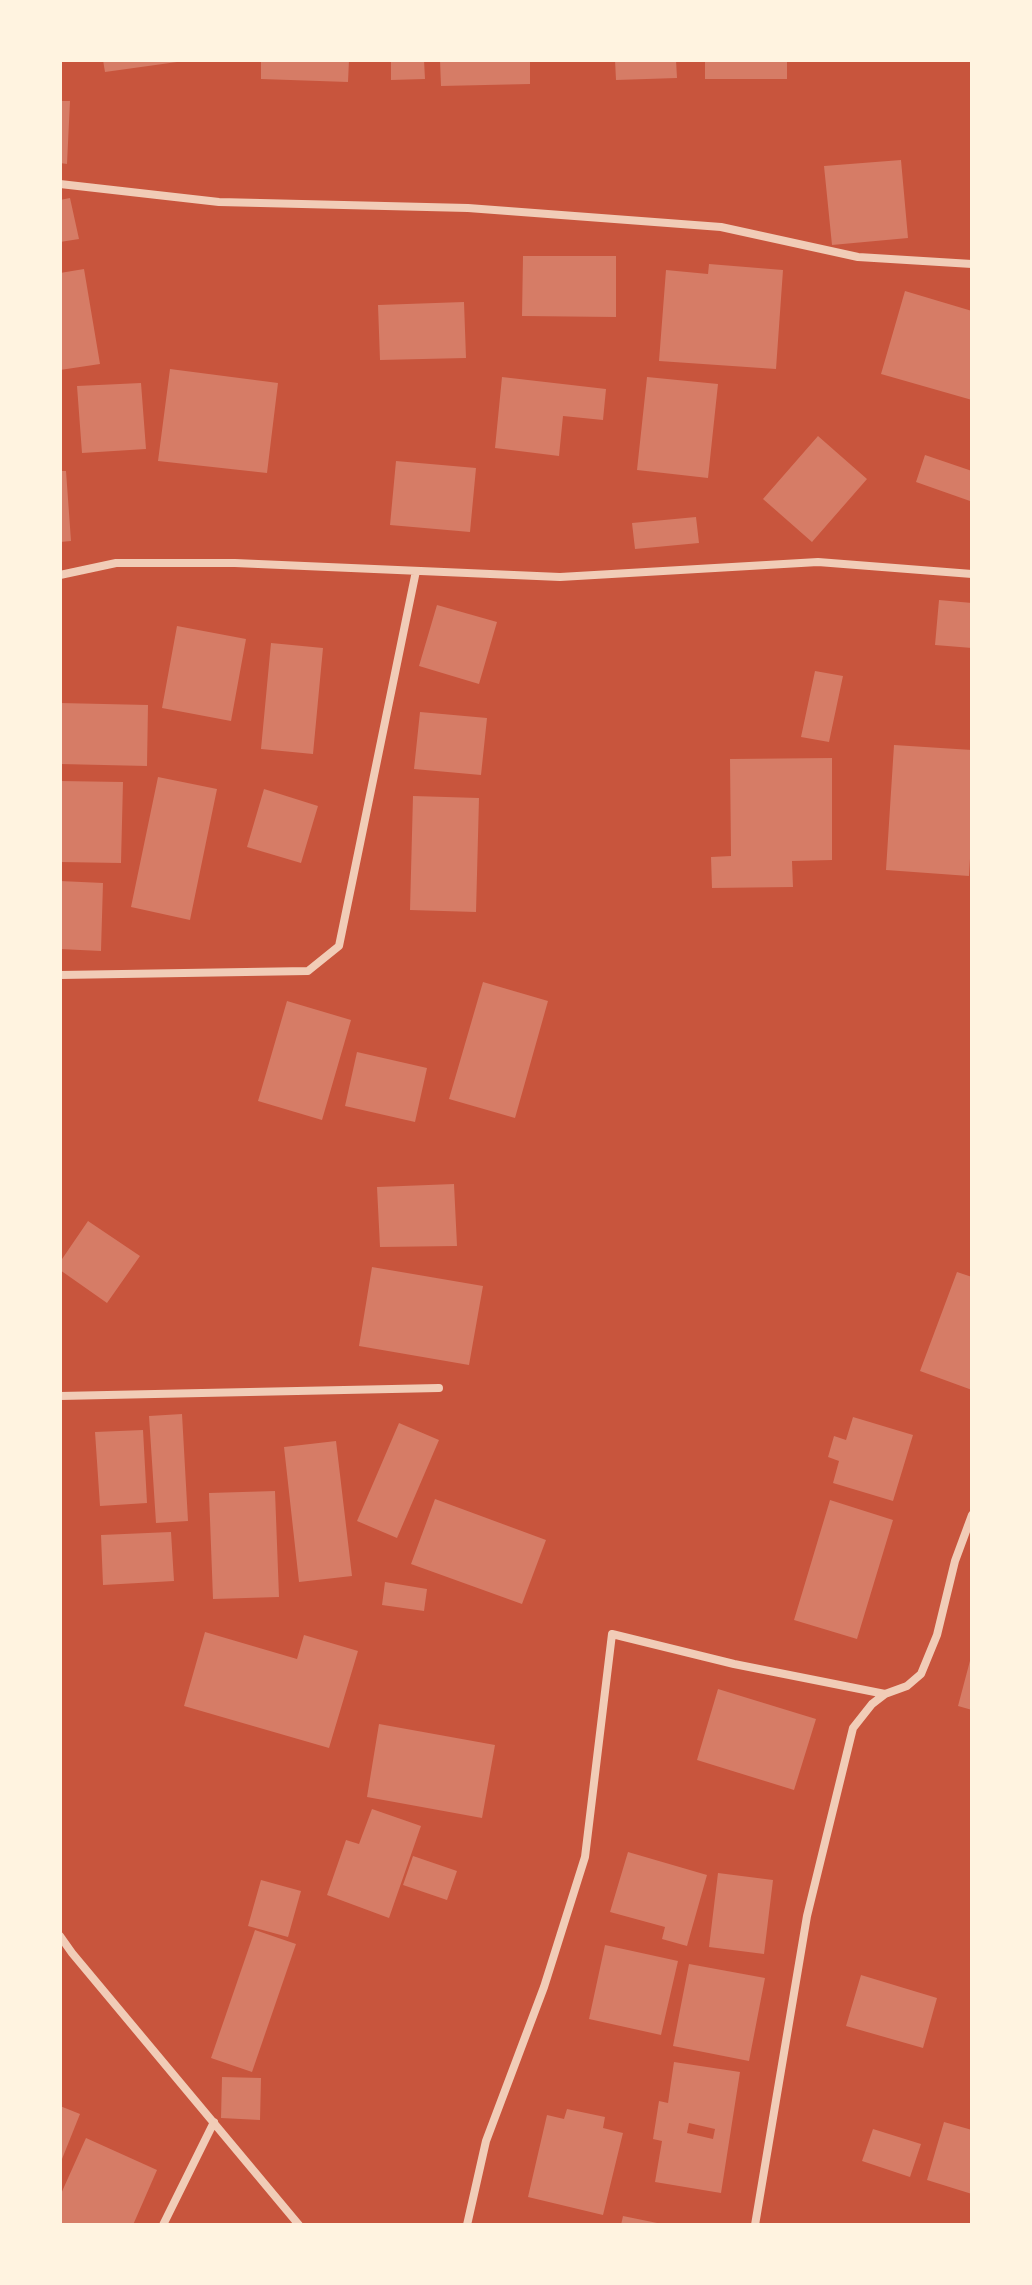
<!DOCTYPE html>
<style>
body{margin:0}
#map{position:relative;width:1032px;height:2285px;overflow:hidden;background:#c8553d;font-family:"Space Grotesk",sans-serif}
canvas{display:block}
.frame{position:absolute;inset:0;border:62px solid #fff3e0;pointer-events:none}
</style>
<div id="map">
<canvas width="1032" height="2285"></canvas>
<div class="frame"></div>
</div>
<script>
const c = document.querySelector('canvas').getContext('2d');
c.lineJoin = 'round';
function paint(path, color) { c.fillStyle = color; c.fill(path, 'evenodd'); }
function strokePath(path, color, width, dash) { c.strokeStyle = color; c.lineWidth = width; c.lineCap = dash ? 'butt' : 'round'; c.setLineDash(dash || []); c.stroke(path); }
paint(new Path2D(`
 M103,60H177V62L105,72Z
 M261,60H349L348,82L261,79Z
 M391,60H424L425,79L391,80Z
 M440,60H530V84L441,86Z
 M615,60H676L677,78L616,80Z
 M705,60H787V79H705Z
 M60,101H70L67,164L60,163Z
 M901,160L908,238L832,245L824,166Z
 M70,198L79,239L60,242V200Z
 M523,256H616V317L522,316Z
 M709,264L783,270L776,369L659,361L666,270L708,274Z
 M84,269L100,364L60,370V273Z
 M905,291L972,311V400L881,374Z
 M464,302L466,358L380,360L378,305Z
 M170,369L278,383L267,473L158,461Z
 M502,377L606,389L603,420L563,416L559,456L495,448Z
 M647,377L718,384L708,478L637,470Z
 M141,383L146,449L82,453L77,386Z
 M818,436L867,479L812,542L763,499Z
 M925,455L972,471L970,501L916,482Z
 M396,461L476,468L470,532L390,525Z
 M60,471H66L71,541L60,542Z
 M696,517L699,543L635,549L632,523Z
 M939,600L972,603V648L935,645Z
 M437,605L497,622L479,684L419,666Z
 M177,626L246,639L231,721L162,708Z
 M271,643L323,648L313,754L261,749Z
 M815,671L843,676L829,742L801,737Z
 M60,703L148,705L147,766L60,764Z
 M420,712L487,718L481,775L414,769Z
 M894,745L972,750V824L969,876L886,870Z
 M832,758V860L792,861L793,887L712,888L711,857L731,856L730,759Z
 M158,777L217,789L190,920L131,907Z
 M60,781L123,782L121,863L60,862Z
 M264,789L318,806L301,863L247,847Z
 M413,796L479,798L476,912L410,910Z
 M60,881L103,883L101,951L60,949Z
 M483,982L548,1001L515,1118L449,1099Z
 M287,1001L351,1020L322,1120L258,1101Z
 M357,1052L427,1068L415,1122L345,1106Z
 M454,1184L457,1246L380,1247L377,1187Z
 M88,1221L140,1256L107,1303L60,1270V1262Z
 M372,1267L483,1286L469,1365L359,1346Z
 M957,1272L972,1277V1390L920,1371Z
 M182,1414L188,1521L156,1523L149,1416Z
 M853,1417L913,1435L893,1501L833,1483L839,1461L828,1457L834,1436L846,1440Z
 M399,1423L439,1440L397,1538L357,1521Z
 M143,1430L147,1503L100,1506L95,1432Z
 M336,1441L352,1576L299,1582L284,1447Z
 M275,1491L279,1597L213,1599L209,1493Z
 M435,1499L546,1540L522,1604L411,1564Z
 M830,1500L893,1520L857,1639L794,1620Z
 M171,1532L174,1581L103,1585L101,1535Z
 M385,1582L427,1589L424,1611L382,1605Z
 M205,1632L297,1659L304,1635L358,1651L329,1748L184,1706Z
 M971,1657H972V1710L958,1706Z
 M718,1689L816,1719L794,1790L697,1760Z
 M379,1724L495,1745L482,1818L367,1797Z
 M372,1809L421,1826L389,1918L327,1895L346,1840L359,1844Z
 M628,1852L707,1875L687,1946L662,1939L665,1927L610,1912Z
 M413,1856L457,1871L447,1900L403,1885Z
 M718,1873L773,1880L764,1954L709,1947Z
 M261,1880L301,1891L288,1937L248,1926Z
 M255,1930L296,1944L252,2072L211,2058Z
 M605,1945L678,1961L661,2035L589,2019Z
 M689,1964L765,1978L749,2061L673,2046Z
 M861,1975L937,1998L923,2048L846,2026Z
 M674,2062L740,2072L721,2193L655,2182L662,2141L653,2139L659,2101L668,2103ZM689,2123L715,2129L713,2139L687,2133Z
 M222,2077L261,2078L260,2120L221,2118Z
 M60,2106L80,2114L60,2164Z
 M567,2109L605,2117L603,2128L623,2133L603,2215L528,2197L547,2115L564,2119Z
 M944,2122L972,2130V2194L927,2180Z
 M873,2129L921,2144L910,2177L862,2161Z
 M86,2138L157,2170L133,2225H60V2196Z
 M623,2216L662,2224V2225H621Z`), '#d67c66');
strokePath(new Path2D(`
 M60,184L219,202L468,208L721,227L858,257L972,264
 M60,575L116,563H235L560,577L818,562L972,574
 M60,975L308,971L339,946L416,571
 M60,1396L439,1388
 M60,1936L72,1953L299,2225
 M163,2225L214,2122
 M467,2225L486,2141L544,1987L585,1857L612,1634L734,1664L885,1694
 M755,2225L807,1916L853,1728L872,1704L885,1694L907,1686L921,1674L937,1635L955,1561L972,1515`), '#f1ccb7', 8);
</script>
